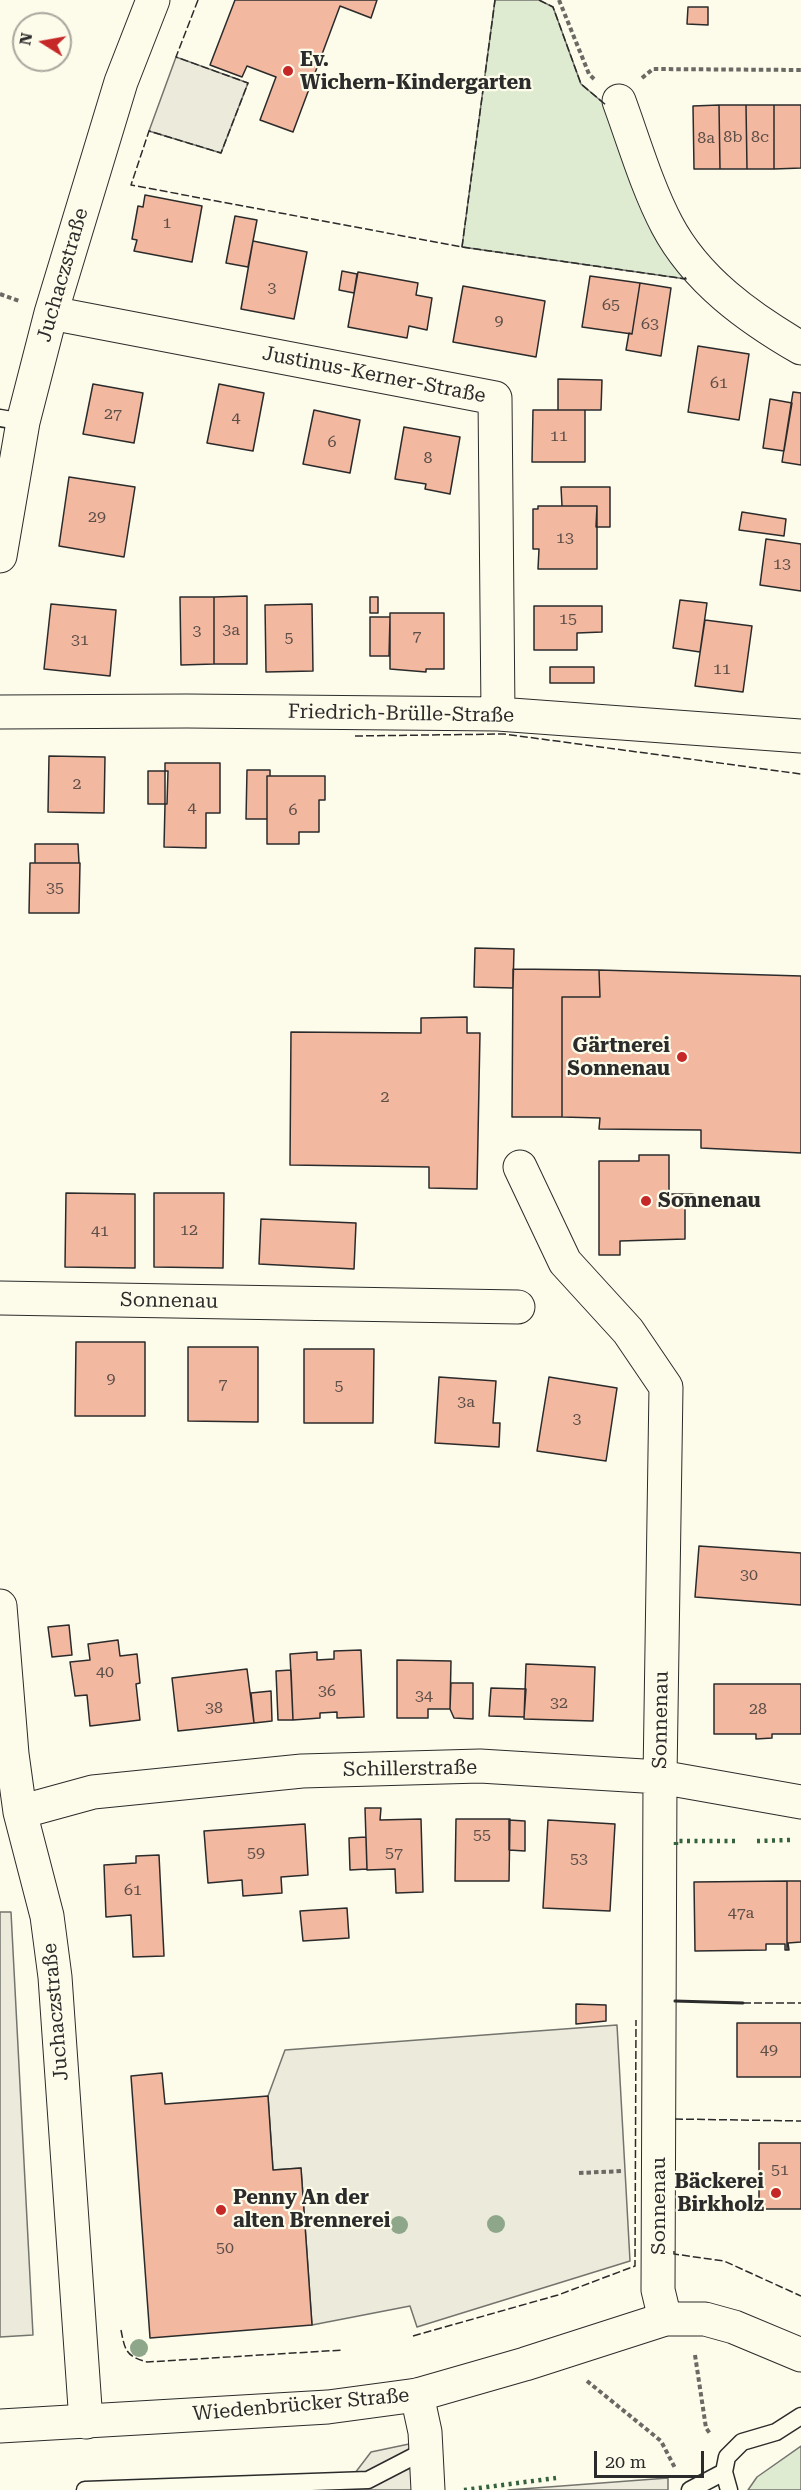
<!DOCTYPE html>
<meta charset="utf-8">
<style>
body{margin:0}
#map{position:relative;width:801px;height:2490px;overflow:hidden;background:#fdfbea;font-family:"Roboto Serif",serif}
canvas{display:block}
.north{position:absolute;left:12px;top:12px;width:60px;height:60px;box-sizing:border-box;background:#fdfbea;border:2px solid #a9a89e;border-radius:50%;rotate:281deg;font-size:16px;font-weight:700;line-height:24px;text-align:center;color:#2b2b2b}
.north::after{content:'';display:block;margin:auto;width:21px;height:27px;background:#c62828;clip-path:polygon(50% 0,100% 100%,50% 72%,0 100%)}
.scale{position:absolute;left:594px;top:2451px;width:110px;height:27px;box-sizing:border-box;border:3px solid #2b2b2b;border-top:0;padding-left:8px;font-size:18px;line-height:21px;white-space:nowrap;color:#2b2b2b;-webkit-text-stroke:4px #fdfbea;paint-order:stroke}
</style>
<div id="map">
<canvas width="801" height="2490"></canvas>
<div class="north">N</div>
<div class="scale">20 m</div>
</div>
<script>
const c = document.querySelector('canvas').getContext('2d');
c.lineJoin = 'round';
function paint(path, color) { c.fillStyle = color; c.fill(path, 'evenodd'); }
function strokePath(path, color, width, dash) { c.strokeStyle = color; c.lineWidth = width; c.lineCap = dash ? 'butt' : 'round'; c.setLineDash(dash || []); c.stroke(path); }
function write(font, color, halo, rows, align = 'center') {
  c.font = font + ' "Roboto Serif",serif'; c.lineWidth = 4.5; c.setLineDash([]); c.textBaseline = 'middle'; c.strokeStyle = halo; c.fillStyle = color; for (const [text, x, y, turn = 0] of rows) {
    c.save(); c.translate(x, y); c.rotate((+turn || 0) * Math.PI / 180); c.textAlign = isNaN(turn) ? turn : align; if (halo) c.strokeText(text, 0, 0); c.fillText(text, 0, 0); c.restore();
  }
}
const green = new Path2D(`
 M495,0H539L553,7L581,84L607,106L686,279L462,247Z
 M801,2446V2490H748L757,2477Z`);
paint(green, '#deebd1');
strokePath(green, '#74746e', 1.5);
const parking = new Path2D(`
 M176,57L248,83L221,153L149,131Z
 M0,1912H11L33,2335L0,2337Z
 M617,2025L630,2261L417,2327L410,2306L312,2325L301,2168L273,2170L268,2096L285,2050Z
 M409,2444L412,2490H330L329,2474L355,2473L371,2452Z
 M668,2478V2490H508Z`);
paint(parking, '#eceadb');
strokePath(parking, '#74746e', 1.5);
const building = new Path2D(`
 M235,0H377L371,18L340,6L293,132L260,120L276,77L247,66L242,77L210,65Z
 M688,7H708V25L687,24Z
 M719,105H746L747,169H720Z
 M719,105L720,169H694L693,106Z
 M746,105H774V169H747Z
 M774,105H801V168L774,169Z
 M145,195L202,206L192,262L134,251L137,240L132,239L138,206L143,207Z
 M235,216L257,220L248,267L226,263Z
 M253,241L307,252L294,319L241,309Z
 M342,271L357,274L354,293L339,290Z
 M358,272L418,283L416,295L432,298L427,330L409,326L407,338L348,327Z
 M590,276L640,283L632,334L582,327Z
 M640,283L671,288L661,356L626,350L629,333L632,334Z
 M463,286L545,301L536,357L453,342Z
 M698,346L749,354L739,420L688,412Z
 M558,379L602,380L601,410H558Z
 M93,384L143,393L134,443L83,434Z
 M219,384L264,393L253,451L207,443Z
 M793,392L801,393V465L782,462Z
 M770,399L792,403L784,451L763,448Z
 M314,410L360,420L350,473L303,464Z
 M533,410H585V462H532Z
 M404,427L460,437L450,494L425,489L426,484L395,479Z
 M69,477L135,487L124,557L59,546Z
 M561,487H610V527H596L597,506H562Z
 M538,506H597V569H538L539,549H533V509H538Z
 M742,512L786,519L784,536L739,530Z
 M766,539L801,544V591L760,585Z
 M247,596V664H214V597Z
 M180,597H214V664L181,665Z
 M370,597H378V613H370Z
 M680,600L707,603L700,652L673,648Z
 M51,604L116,610L110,676L44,669Z
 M312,604L313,671L266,672L265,605Z
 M534,606H602V632L577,633V650H534Z
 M390,613H444V669H426V672L390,669Z
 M370,617H390L389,656H370Z
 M705,620L752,626L743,692L695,686Z
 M550,667H594V683H550Z
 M49,756L105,757L104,813L48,812Z
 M165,763H220V813H206V848L164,847L165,804H167L168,771H165Z
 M247,770H270V776H267V819H246Z
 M148,771H165V804H148Z
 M267,776H325V800H319V832H299V844H267Z
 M35,844H78L79,863H35Z
 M30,863H80L79,913H29Z
 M475,948L514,949L513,988L474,987Z
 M513,969L599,970L600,997H562V1117H512Z
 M599,970L801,976V1153L701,1148V1130L599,1129L600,1118L562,1117V997H600Z
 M467,1017V1033H480L477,1189L429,1188V1167L290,1165L291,1032L421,1033V1018Z
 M639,1155H669V1194H693V1207H685V1239L620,1241V1255H599V1161H639Z
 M66,1193L135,1194V1268L65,1267Z
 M154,1193H224L223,1268L154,1267Z
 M261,1219L356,1223L354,1269L259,1264Z
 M76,1342H145V1416H75Z
 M188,1347H258V1422L188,1421Z
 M304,1349H374L373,1423H304Z
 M439,1377L496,1381L493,1423H500L499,1447L435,1443Z
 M549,1377L617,1388L606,1461L537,1451Z
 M699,1546L801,1553V1605L695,1597Z
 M69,1625L72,1655L52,1657L48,1627Z
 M118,1640L120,1656L137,1654L140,1683L136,1684L140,1720L90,1726L87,1695L75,1696L70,1662L90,1660L88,1644Z
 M361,1650L364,1717L337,1718V1712L320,1713V1718L293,1720L290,1654L317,1652V1660L334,1659V1651Z
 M397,1660L451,1661L450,1709H428V1718H397Z
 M526,1664L595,1667L593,1721L524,1719Z
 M247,1669L254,1723L178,1731L172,1678Z
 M291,1670L293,1720H278L276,1671Z
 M451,1683H473V1719L454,1718L450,1709Z
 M714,1684H801V1734H772V1738L756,1739V1734H714Z
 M491,1688L526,1689L524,1717L489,1716Z
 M271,1691L272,1721L254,1723L251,1693Z
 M365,1808H381L380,1820L421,1819L423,1892L396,1893L395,1869L367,1870Z
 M456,1819H510L509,1881H455Z
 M509,1820L525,1821V1851L509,1850Z
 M548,1820L615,1824L610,1911L543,1908Z
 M305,1824L308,1875L281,1877L282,1893L243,1896L242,1880L208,1883L204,1831Z
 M366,1837L367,1869L350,1870L349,1838Z
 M159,1855L164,1956L133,1957L131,1915L106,1917L104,1865L136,1863V1856Z
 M787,1881H801V1942L788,1943L789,1950H787Z
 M787,1881V1950H785V1944H766V1950L695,1951L694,1882Z
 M347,1908L349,1938L303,1941L300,1911Z
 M576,2004L606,2005V2021L576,2024Z
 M737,2023H801V2077H737Z
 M162,2073L165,2104L268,2096L273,2170L301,2168L312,2325L150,2338L131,2076Z
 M759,2143H801V2209H759Z`);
paint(building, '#f2b8a0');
strokePath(building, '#2b2b2b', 1.5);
const lane = new Path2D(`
 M0,418L23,422
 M85,2490L368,2480L426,2450
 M690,2490L724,2472
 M729,2490L724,2472L727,2457L742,2442L776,2432L801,2416`);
const street = new Path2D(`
 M619,101C634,142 647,187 667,225C696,280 749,318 801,348
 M51,313L495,398L498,714
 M0,556L23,422L51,313L121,82L153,0
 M0,712L187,711L498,714L801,736
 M520,1167L565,1262L628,1331L666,1387L660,1777L658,2290L665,2319
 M0,1298L518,1307
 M0,1606L12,1754L20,1812L47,1916L55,1977L86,2422
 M20,1812L93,1792L302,1771L480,1766L660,1777L801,1802
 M417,2395L425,2432L428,2490`);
const secondary = new Path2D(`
 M0,2426L328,2407L417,2395L525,2364L665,2319H705L734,2327L801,2355`);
strokePath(lane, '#2b2b2b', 19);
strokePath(street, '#2b2b2b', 35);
strokePath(secondary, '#2b2b2b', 35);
strokePath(new Path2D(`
 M559,0L589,74L594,79
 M642,78L653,69L801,70
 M0,294L19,301
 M579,2173L623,2171
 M695,2355L706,2428L711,2435
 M587,2381L661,2441L675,2468`), '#6a6964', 4, [4.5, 3]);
strokePath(lane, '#fdfbea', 16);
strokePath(street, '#fdfbea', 33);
strokePath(secondary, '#fdfbea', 33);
strokePath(new Path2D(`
 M757,1841L791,1840
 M676,1845V1841H739
 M464,2490L556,2478`), '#34623c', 4.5, [3, 4.5]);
strokePath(new Path2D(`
 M198,0L176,57L248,83L221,153L149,131L131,185L462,247L686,279L684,276
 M539,0L553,7L581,84L606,105
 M462,247L495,0
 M355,736L504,734L801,774
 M743,2003H801
 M675,2119L801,2121
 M674,2251V2254L724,2261L801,2296
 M121,2330C125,2351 126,2356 147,2362L343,2350
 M413,2336L558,2295L635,2266L636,2020`), '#2b2b2b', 1.5, [8, 3]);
strokePath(new Path2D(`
 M675,2001L743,2003`), '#2b2b2b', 3);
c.fillStyle = '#8ea78a';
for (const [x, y] of [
 [496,2224],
 [399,2225],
 [139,2348]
]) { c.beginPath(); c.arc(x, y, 9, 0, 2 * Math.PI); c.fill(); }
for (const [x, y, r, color] of [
 [288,71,6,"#c62828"],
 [682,1057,6,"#c62828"],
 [646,1201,6,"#c62828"],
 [776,2193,6,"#c62828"],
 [221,2210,6,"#c62828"]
]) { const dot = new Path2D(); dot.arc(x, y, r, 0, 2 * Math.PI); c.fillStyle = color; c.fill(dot); strokePath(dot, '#fdfbea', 2); }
write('16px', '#5d4e48', null, [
 ["8b",733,137],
 ["8c",760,137],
 ["8a",706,138],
 ["1",167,223],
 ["3",272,288],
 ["65",611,305],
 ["9",499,321],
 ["63",650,324],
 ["61",719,383],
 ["27",113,414],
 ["4",236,418],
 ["11",559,436],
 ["6",332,442],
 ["8",428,458],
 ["29",97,517],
 ["13",565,538],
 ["13",782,564],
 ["15",568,619],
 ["3a",231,630],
 ["3",197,631],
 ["7",417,636],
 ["5",289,638],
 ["31",80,640],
 ["11",722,669],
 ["2",77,784],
 ["4",192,808],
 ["6",293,810],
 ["35",55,888],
 ["2",385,1097],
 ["12",189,1230],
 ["41",100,1231],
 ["9",111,1379],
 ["7",223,1384],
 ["5",339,1386],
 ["3a",466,1402],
 ["3",577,1419],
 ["30",749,1575],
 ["40",105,1672],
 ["36",327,1691],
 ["34",424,1696],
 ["32",559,1703],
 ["38",214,1708],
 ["28",758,1709],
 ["55",482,1835],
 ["59",256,1853],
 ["57",394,1853],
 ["53",579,1859],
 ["61",133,1890],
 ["47a",741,1913],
 ["49",769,2050],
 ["51",780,2170],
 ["50",225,2248]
]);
write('bold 20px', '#2b2b2b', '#fdfbea', [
 ["Ev.",300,60],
 ["Wichern-Kindergarten",300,83],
 ["Gärtnerei",670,1046,"right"],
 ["Sonnenau",670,1069,"right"],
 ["Sonnenau",658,1201],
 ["Bäckerei",764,2182,"right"],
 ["Birkholz",764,2205,"right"],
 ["Penny An der",233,2198],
 ["alten Brennerei",233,2221]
], 'left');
write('20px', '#2b2b2b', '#fdfbea', [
 ["Juchaczstraße",63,275,-74],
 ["Justinus-Kerner-Straße",374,375,11],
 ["Friedrich-Brülle-Straße",401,714,1],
 ["Sonnenau",169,1301,1],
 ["Sonnenau",661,1720,-89],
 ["Schillerstraße",410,1769,-1],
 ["Juchaczstraße",56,2012,-95],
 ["Sonnenau",659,2206,-90],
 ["Wiedenbrücker Straße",301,2405,-5]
]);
</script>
